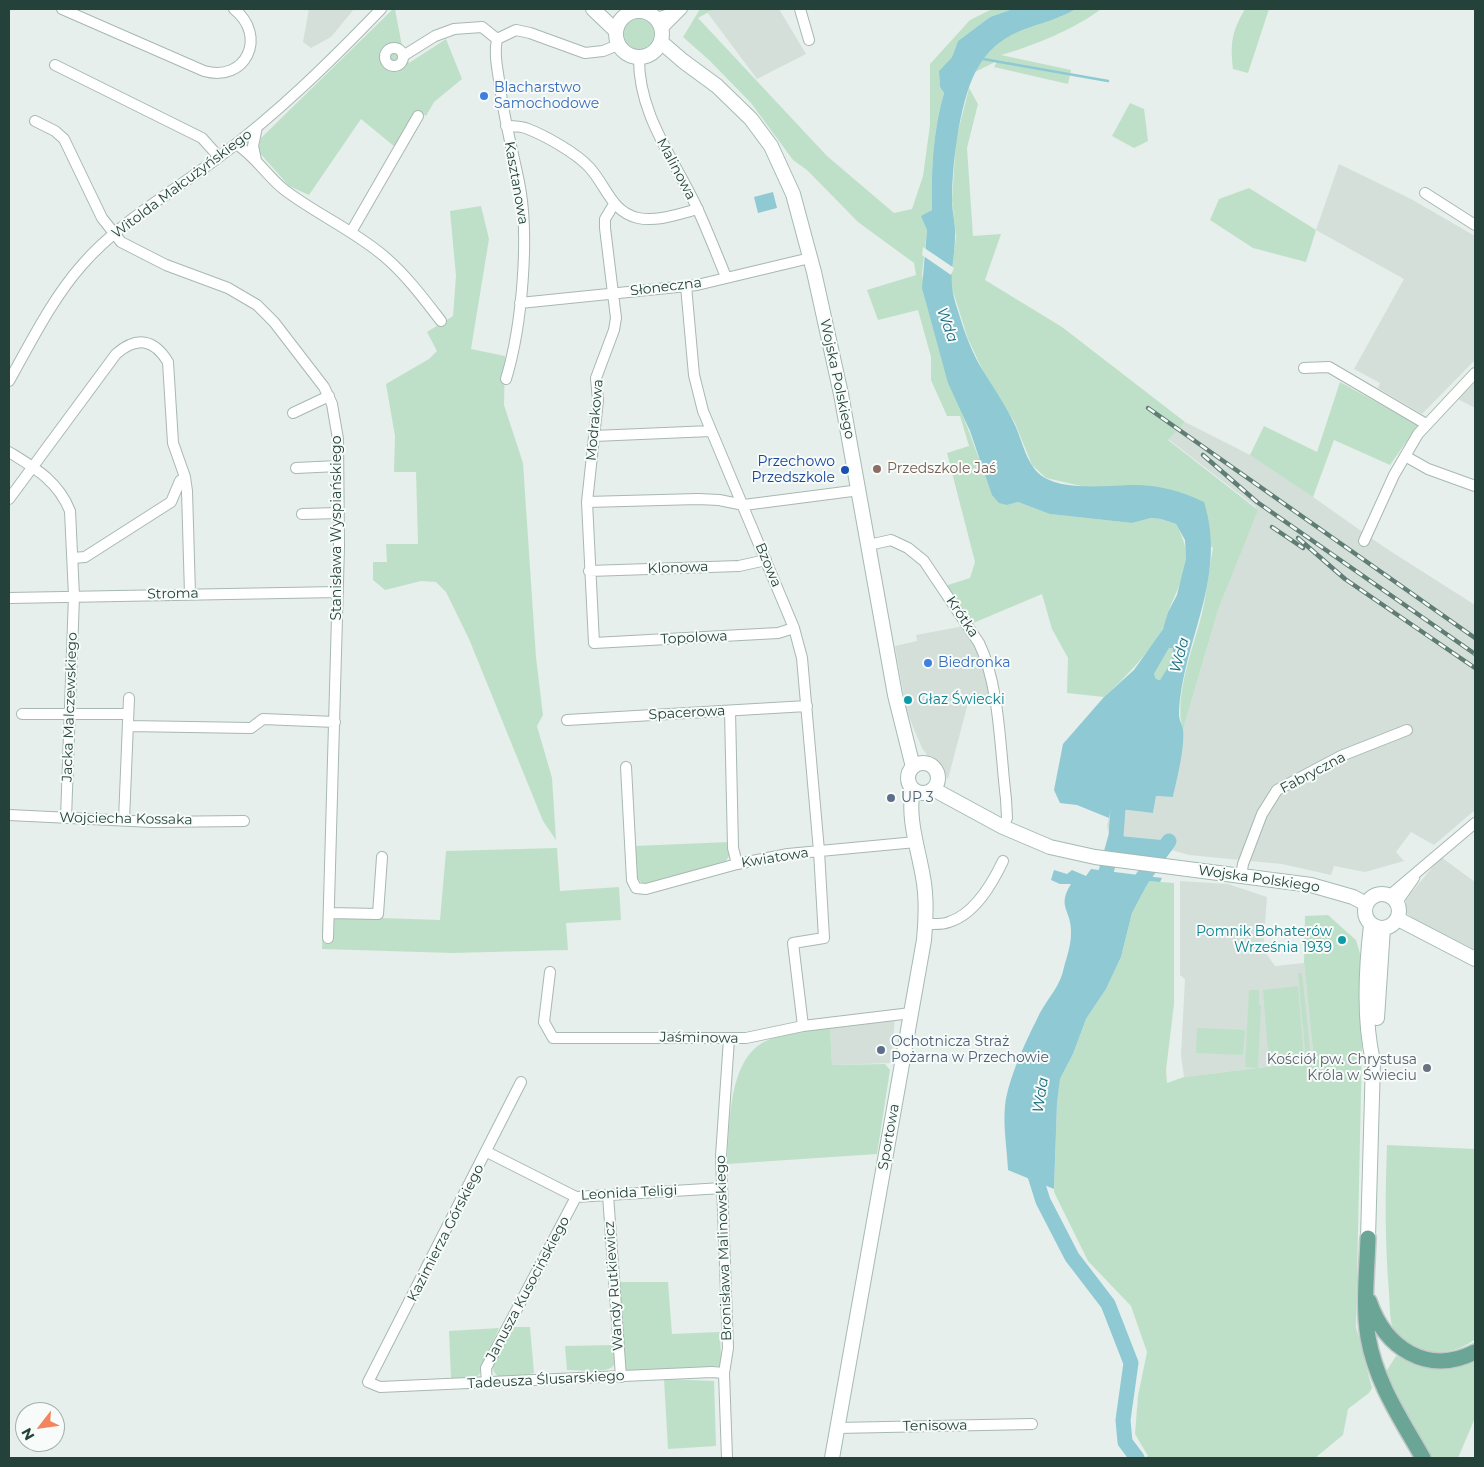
<!DOCTYPE html>
<meta charset="utf-8">
<style>
body{margin:0}
#map{position:relative;width:1484px;height:1467px;overflow:hidden;background:#e6efeb;font-family:Montserrat,sans-serif}
canvas{display:block}
.frame{position:absolute;inset:0;border:10px solid #24423a;pointer-events:none}
.north{position:absolute;left:15px;top:1402px;width:50px;height:50px;box-sizing:border-box;background:#f7fbf9;border:1px solid #a3b1ad;border-radius:50%;rotate:240deg;font-size:14px;font-weight:700;line-height:20px;text-align:center;color:#24423a}
.north::after{content:'';display:block;margin:auto;width:18px;height:22px;background:#f4845f;clip-path:polygon(50% 0,100% 100%,50% 72%,0 100%)}
</style>
<div id="map">
<canvas width="1484" height="1467"></canvas>
<div class="frame"></div>
<div class="north">N</div>
</div>
<script>
const c = document.querySelector('canvas').getContext('2d');
c.lineJoin = 'round';
function paint(path, color) { c.fillStyle = color; c.fill(path, 'evenodd'); }
function strokePath(path, color, width, dash) { c.strokeStyle = color; c.lineWidth = width; c.lineCap = dash ? 'butt' : 'round'; c.setLineDash(dash || []); c.stroke(path); }
function write(font, color, halo, rows, align = 'center') {
  c.font = font + ' Montserrat,sans-serif'; c.lineWidth = 4; c.setLineDash([]); c.textBaseline = 'middle'; c.strokeStyle = halo; c.fillStyle = color; for (const [text, x, y, turn = 0] of rows) {
    c.save(); c.translate(x, y); c.rotate((+turn || 0) * Math.PI / 180); c.textAlign = isNaN(turn) ? turn : align; if (halo) c.strokeText(text, 0, 0); c.fillText(text, 0, 0); c.restore();
  }
}
paint(new Path2D(`
 M309,9H354L331,37L311,48L303,42Z
 M714,9H779L806,54L757,79L707,12Z
 M1339,164L1411,199L1475,236V360L1422,414L1378,388L1380,383L1354,369L1404,279L1316,230Z
 M1475,382V408L1458,399Z
 M1185,422L1262,461L1384,547L1475,605V810L1434,845L1411,832L1396,852L1404,861L1365,872L1334,866L1331,875L1282,864L1189,855L1172,850L1171,841L1110,835L1107,826L1111,808L1153,813L1156,796L1173,797L1183,730L1219,607L1256,507L1168,439Z
 M964,626L979,651L987,672L990,700L968,703L948,779L937,769L922,748L913,727L906,708L895,646L917,641L916,635Z
 M1441,857L1475,882V950L1414,919L1406,913V899Z
 M1180,881L1228,884L1267,897L1263,949L1275,966L1304,963L1314,1061L1184,1077L1181,1055L1185,979L1180,975Z
 M895,1018L891,1063L832,1065L830,1026Z`), '#d4dfda');
paint(new Path2D(`
 M393,9H395L402,46L409,63L446,39L462,79L434,102L426,116L417,111L395,147L361,119L309,195L289,186L258,151L261,138Z
 M700,9H714L698,18L827,156L894,213L912,209L923,176L930,125V64L970,20L992,9H1013L990,17L958,41L952,57L939,71L940,87L944,93C933,131 931,170 932,210L922,216L927,230L922,274L927,304L959,405L978,456L1007,505L1018,502L1051,514L1132,523L1151,518L1161,519L1176,524C1196,560 1182,578 1168,612C1166,618 1166,625 1162,630C1146,656 1126,677 1104,697L1067,693L1068,658L1052,629L1042,594L971,624L945,586L970,578L975,562L947,453L969,446L960,416H947L931,380V357L918,310L878,320L867,290L916,275L914,263L858,222L807,170L793,160L751,103L709,60L683,37Z
 M1076,9H1101C1075,29 1033,46 1001,55L1071,70L1068,84L994,67L997,61L975,72C993,28 1039,30 1076,9Z
 M1245,9H1269L1248,73L1233,69C1230,43 1232,31 1245,9Z
 M624 34a15 15 0 1 1 30 0a15 15 0 1 1-30 0Z
 M969,88L978,104L967,148L973,236L1001,234L985,280L1062,327L1185,422L1168,440L1258,510L1219,607L1183,730C1173,696 1194,647 1202,613C1207,591 1209,569 1213,548L1129,485L1090,488L1046,478L1032,465L1015,423L984,373L968,339L950,282L956,237L952,200L956,140Z
 M1130,103L1144,109L1148,141L1134,148L1112,136Z
 M1249,188L1316,230L1306,262L1253,248L1210,220L1219,199Z
 M481,206L489,239L471,349L505,356L504,405L523,463L536,657L543,715L537,726L552,778L556,840L543,821L469,639L446,592L436,582L421,581L385,590L373,580V562H387L386,544H418L416,472H394L395,436L386,384L429,359L437,351L427,332L453,316L456,276L450,211Z
 M1340,382L1418,425L1390,465L1334,440L1313,497L1250,455L1264,426L1317,452Z
 M1169,648H1173L1171,662L1160,680L1156,679L1154,674Z
 M729,842V856L724,864L644,885L637,878L634,846Z
 M557,848L560,891L619,887L621,920L566,923L568,950L452,953L322,949L323,916L440,920L446,851Z
 M1149,881L1174,883V1004L1166,1070L1167,1083L1184,1077L1314,1061L1304,963L1305,916L1328,915L1356,940L1361,957L1362,1045L1356,1327L1372,1388L1369,1393L1348,1409L1343,1435L1315,1458H1144L1148,1456L1135,1434L1138,1396L1147,1352L1131,1306L1088,1261L1054,1192L1057,1103L1060,1079L1073,1054L1086,1019L1106,989L1121,957L1132,913Z
 M1298,973H1302L1311,1059L1306,1060Z
 M1298,986L1304,1060L1269,1063L1263,990Z
 M1249,990H1259V1005H1261L1258,1068L1245,1067Z
 M830,1026L832,1065L885,1064L890,1070L877,1154L727,1164C730,1127 727,1059 766,1041C781,1034 813,1030 830,1026Z
 M1197,1028L1245,1030L1243,1055L1196,1053Z
 M1387,1145L1475,1149V1339C1463,1349 1445,1354 1429,1352C1418,1351 1399,1342 1394,1331C1389,1321 1390,1304 1389,1293C1385,1243 1385,1195 1387,1145Z
 M619,1282H668L672,1334L720,1332L721,1359L719,1366L625,1371Z
 M513,1327H530L534,1373C519,1377 494,1387 492,1364Z
 M499,1328L479,1375L472,1378H451L449,1331Z
 M614,1345C615,1351 617,1360 614,1365C609,1374 577,1370 567,1370L565,1346Z
 M1396,1356C1428,1370 1442,1373 1475,1360V1418L1458,1458H1432L1384,1375Z
 M664,1379L714,1381L716,1446L668,1449Z`), '#bfe0c8');
paint(new Path2D(`
 M1013,9H1076C1039,30 1005,25 980,64C960,94 952,164 952,200C952,212 956,225 955,238C954,268 947,277 957,308C964,331 972,354 985,374C995,390 1006,406 1014,423C1023,441 1026,467 1045,478C1067,490 1104,486 1128,485C1155,484 1180,490 1204,502C1228,579 1182,641 1179,714C1179,720 1182,724 1183,729C1185,748 1177,778 1173,797L1156,796L1153,813L1111,808L1109,818L1077,805L1060,803L1054,790L1063,744L1104,697L1134,670L1163,629L1168,612L1177,595L1186,559L1185,540L1176,524L1161,519L1151,518L1132,523L1050,514L1018,502L1007,505L999,503L992,495L970,431L948,383L922,288L927,230L921,216L932,210C931,170 933,131 944,93L940,87L939,71L952,57L958,41L990,17ZM1169,648H1173L1171,662L1160,680L1156,679L1154,674Z
 M773,192L777,208L758,213L754,197Z
 M1110,835L1172,841V850L1165,858L1107,853Z
 M1091,869L1162,878L1160,882L1149,881L1132,913L1121,957L1106,989L1086,1019L1073,1054L1060,1079L1057,1103L1054,1189L1008,1170C1007,1148 1003,1127 1005,1106C1008,1079 1026,1041 1038,1017C1047,998 1060,988 1064,967C1067,957 1071,944 1071,934C1072,909 1056,908 1071,884H1060L1051,880L1054,870L1067,874L1072,870L1086,876Z`), '#8ec9d4');
paint(new Path2D(`
 M923,247L954,268L951,275L922,255Z`), '#e6efeb');
strokePath(new Path2D(`
 M983,59L1108,81`), '#8ec9d4', 2.5);
strokePath(new Path2D(`
 M1129,889L1138,884L1169,841
 M1101,890L1116,836L1118,809L1124,791
 M1031,1163L1043,1201L1072,1257L1108,1304L1131,1363L1123,1420L1125,1442L1137,1458`), '#8ec9d4', 15);
const street = new Path2D(`
 M62,9L204,71C246,83 268,36 234,9
 M644,9L645,11
 M800,9L809,40
 M633,11L634,9
 M657,18L678,11
 M662,29L682,9
 M385 57a9 9 0 1 1 18 0a9 9 0 1 1-18 0Z
 M403,56L435,36L454,29L482,27L497,39
 M639,57C638,115 675,160 698,210C708,232 717,255 726,277
 M55,65L202,138L219,157
 M35,121L55,131L64,139L102,218L121,242L166,265L228,288L257,305L274,322L324,387L332,404L338,439L339,546L328,938
 M506,126C513,126 522,126 528,129C546,136 576,153 589,167C606,185 611,212 638,218C658,222 678,214 698,209
 M236,144C256,156 268,178 286,191C318,215 355,231 385,257C407,276 424,299 441,321
 M256,160L253,146L257,127
 M1425,193L1475,225
 M614,204L605,219V228L616,318L614,330L596,378L598,400L587,502L594,643L778,633L794,628
 M351,232L418,116
 M686,286L694,375L703,411L794,628L802,658L819,851L824,938L793,943L803,1026
 M520,303L697,285L810,258
 M1304,368L1329,367L1426,424
 M506,379C522,326 530,236 519,182C512,148 503,115 499,80C497,66 494,53 497,39L516,30L530,33L585,53L603,51L618,45
 M9,381C31,342 52,299 82,265C119,222 173,192 219,157C278,113 330,62 381,9
 M293,413L329,396
 M594,436L711,431
 M9,452C35,468 58,481 70,511L74,596L66,818
 M1405,456L1428,469L1475,486
 M296,468L338,466
 M9,499L116,354C137,336 154,339 168,362L173,443L185,477L187,491L190,594
 M587,502L698,499L719,500L744,505L860,490
 M302,514L339,513
 M1364,541L1394,475L1418,434L1475,373
 M869,545L891,540L908,548L924,561L979,643C1000,686 1000,751 1006,799L1007,818L1003,827
 M73,558L85,557L171,502L180,481L185,477
 M589,571L739,566L766,560
 M9,598L338,592
 M730,711L733,848L737,864
 M22,714H128
 M567,720L807,706
 M128,726L251,728L263,719L335,722
 M626,767L632,880L636,888L646,889L737,864L788,854L916,842
 M9,815L152,822L244,821
 M124,820L129,698
 M1241,876L1243,864L1262,814L1277,790L1341,756L1407,730
 M1390,895L1475,823
 M1397,902L1414,878
 M329,913L378,914L382,857
 M925,924C933,924 942,925 949,922C975,914 992,884 1003,861
 M550,972L544,1022L553,1038H746L803,1026L911,1013
 M521,1082L368,1382L380,1387L712,1372L724,1373
 M487,1152L576,1197L722,1188
 M608,1195L621,1377
 M487,1383L486,1368L576,1197
 M837,1428L1032,1424
 M727,1458L724,1373L728,1348L721,1156L729,1039`);
const secondary = new Path2D(`
 M593,9L616,31
 M616 34a23 23 0 1 1 46 0a23 23 0 1 1-46 0Z
 M661,42L683,61L717,86L751,119L771,146L793,194L814,272L841,394L895,695L913,767
 M908 778a15 15 0 1 1 30 0a15 15 0 1 1-30 0Z
 M933,789L1003,827L1050,847L1095,857L1311,885L1353,897L1366,904
 M1365 911a17 17 0 1 1 34 0a17 17 0 1 1-34 0Z
 M1398,919L1475,959
 M1377,1018L1383,928
 M1368,1238L1373,1061C1363,1018 1366,968 1371,925
 M832,1458L924,940C926,919 927,898 923,877C918,848 907,817 913,789`);
const primary = new Path2D(`
 M1368,1238C1367,1271 1363,1305 1368,1337C1376,1383 1401,1419 1423,1458
 M1369,1301C1385,1348 1427,1376 1475,1352`);
strokePath(street, '#a8b8b2', 12);
strokePath(secondary, '#a4bbb3', 16);
strokePath(primary, '#c2cac8', 18);
strokePath(street, '#fff', 10);
strokePath(secondary, '#fff', 14);
strokePath(primary, '#6aa596', 15);
const rail = new Path2D(`
 M1148,408L1475,638
 M1203,455L1257,502L1475,654
 M1272,527L1303,548
 M1298,538L1345,579L1475,668`);
strokePath(rail, '#5f7d75', 4.5);
strokePath(rail, '#f7fbf9', 2.5, [8]);
for (const [x, y, r, color] of [
 [484,96,5,"#3f7fe0"],
 [877,469,5,"#8d6e63"],
 [845,470,5,"#1a4fb4"],
 [928,663,5,"#3f7fe0"],
 [908,700,5,"#0f9aa8"],
 [891,798,5,"#5c6f8a"],
 [1342,940,5,"#0f9aa8"],
 [881,1050,5,"#5c6f8a"],
 [1427,1068,5,"#6b7280"]
]) { const dot = new Path2D(); dot.arc(x, y, r, 0, 2 * Math.PI); c.fillStyle = color; c.fill(dot); strokePath(dot, '#f7fbf9', 2); }
write('14px', '#366cbe', '#f7fbf9', [
 ["Blacharstwo",494,88],
 ["Samochodowe",494,104],
 ["Biedronka",938,663]
], 'left');
write('14px', '#24423a', '#f7fbf9', [
 ["Malinowa",676,169,62],
 ["Kasztanowa",516,183,80],
 ["Witolda Małcużyńskiego",182,184,-37],
 ["Słoneczna",666,287,-7],
 ["Wojska Polskiego",837,379,78],
 ["Modrakowa",595,420,-85],
 ["Stanisława Wyspiańskiego",337,528,-90],
 ["Bzowa",768,565,67],
 ["Klonowa",678,568,-2],
 ["Stroma",173,594,-1],
 ["Krótka",962,617,56],
 ["Topolowa",694,638,-3],
 ["Jacka Malczewskiego",70,707,-88],
 ["Spacerowa",687,713,-3],
 ["Fabryczna",1313,773,-28],
 ["Wojciecha Kossaka",126,819,1],
 ["Kwiatowa",775,858,-9],
 ["Wojska Polskiego",1259,879,8],
 ["Jaśminowa",699,1038,1],
 ["Sportowa",889,1137,-80],
 ["Leonida Teligi",629,1193,-3],
 ["Kazimierza Górskiego",446,1233,-63],
 ["Bronisława Malinowskiego",724,1248,-92],
 ["Wandy Rutkiewicz",614,1286,-94],
 ["Janusza Kusocińskiego",528,1289,-62],
 ["Tadeusza Ślusarskiego",546,1380,-3],
 ["Tenisowa",935,1426,-1]
]);
write('14px', '#164399', '#f7fbf9', [
 ["Przechowo",835,462],
 ["Przedszkole",835,478]
], 'right');
write('14px', '#785e54', '#f7fbf9', [
 ["Przedszkole Jaś",887,469]
], 'left');
write('14px', '#0d838f', '#f7fbf9', [
 ["Głaz Świecki",918,700],
 ["Pomnik Bohaterów",1332,932,"right"],
 ["Września 1939",1332,948,"right"]
], 'left');
write('14px', '#4e5e75', '#f7fbf9', [
 ["UP 3",901,798],
 ["Ochotnicza Straż",891,1042],
 ["Pożarna w Przechowie",891,1058]
], 'left');
write('14px', '#5b616d', '#f7fbf9', [
 ["Kościół pw. Chrystusa",1417,1060],
 ["Króla w Świeciu",1417,1076]
], 'right');
write('italic 15px', '#1c6f80', '#f7fbf9', [
 ["Wda",947,325,70],
 ["Wda",1180,655,-75],
 ["Wda",1041,1095,-81]
]);
</script>
